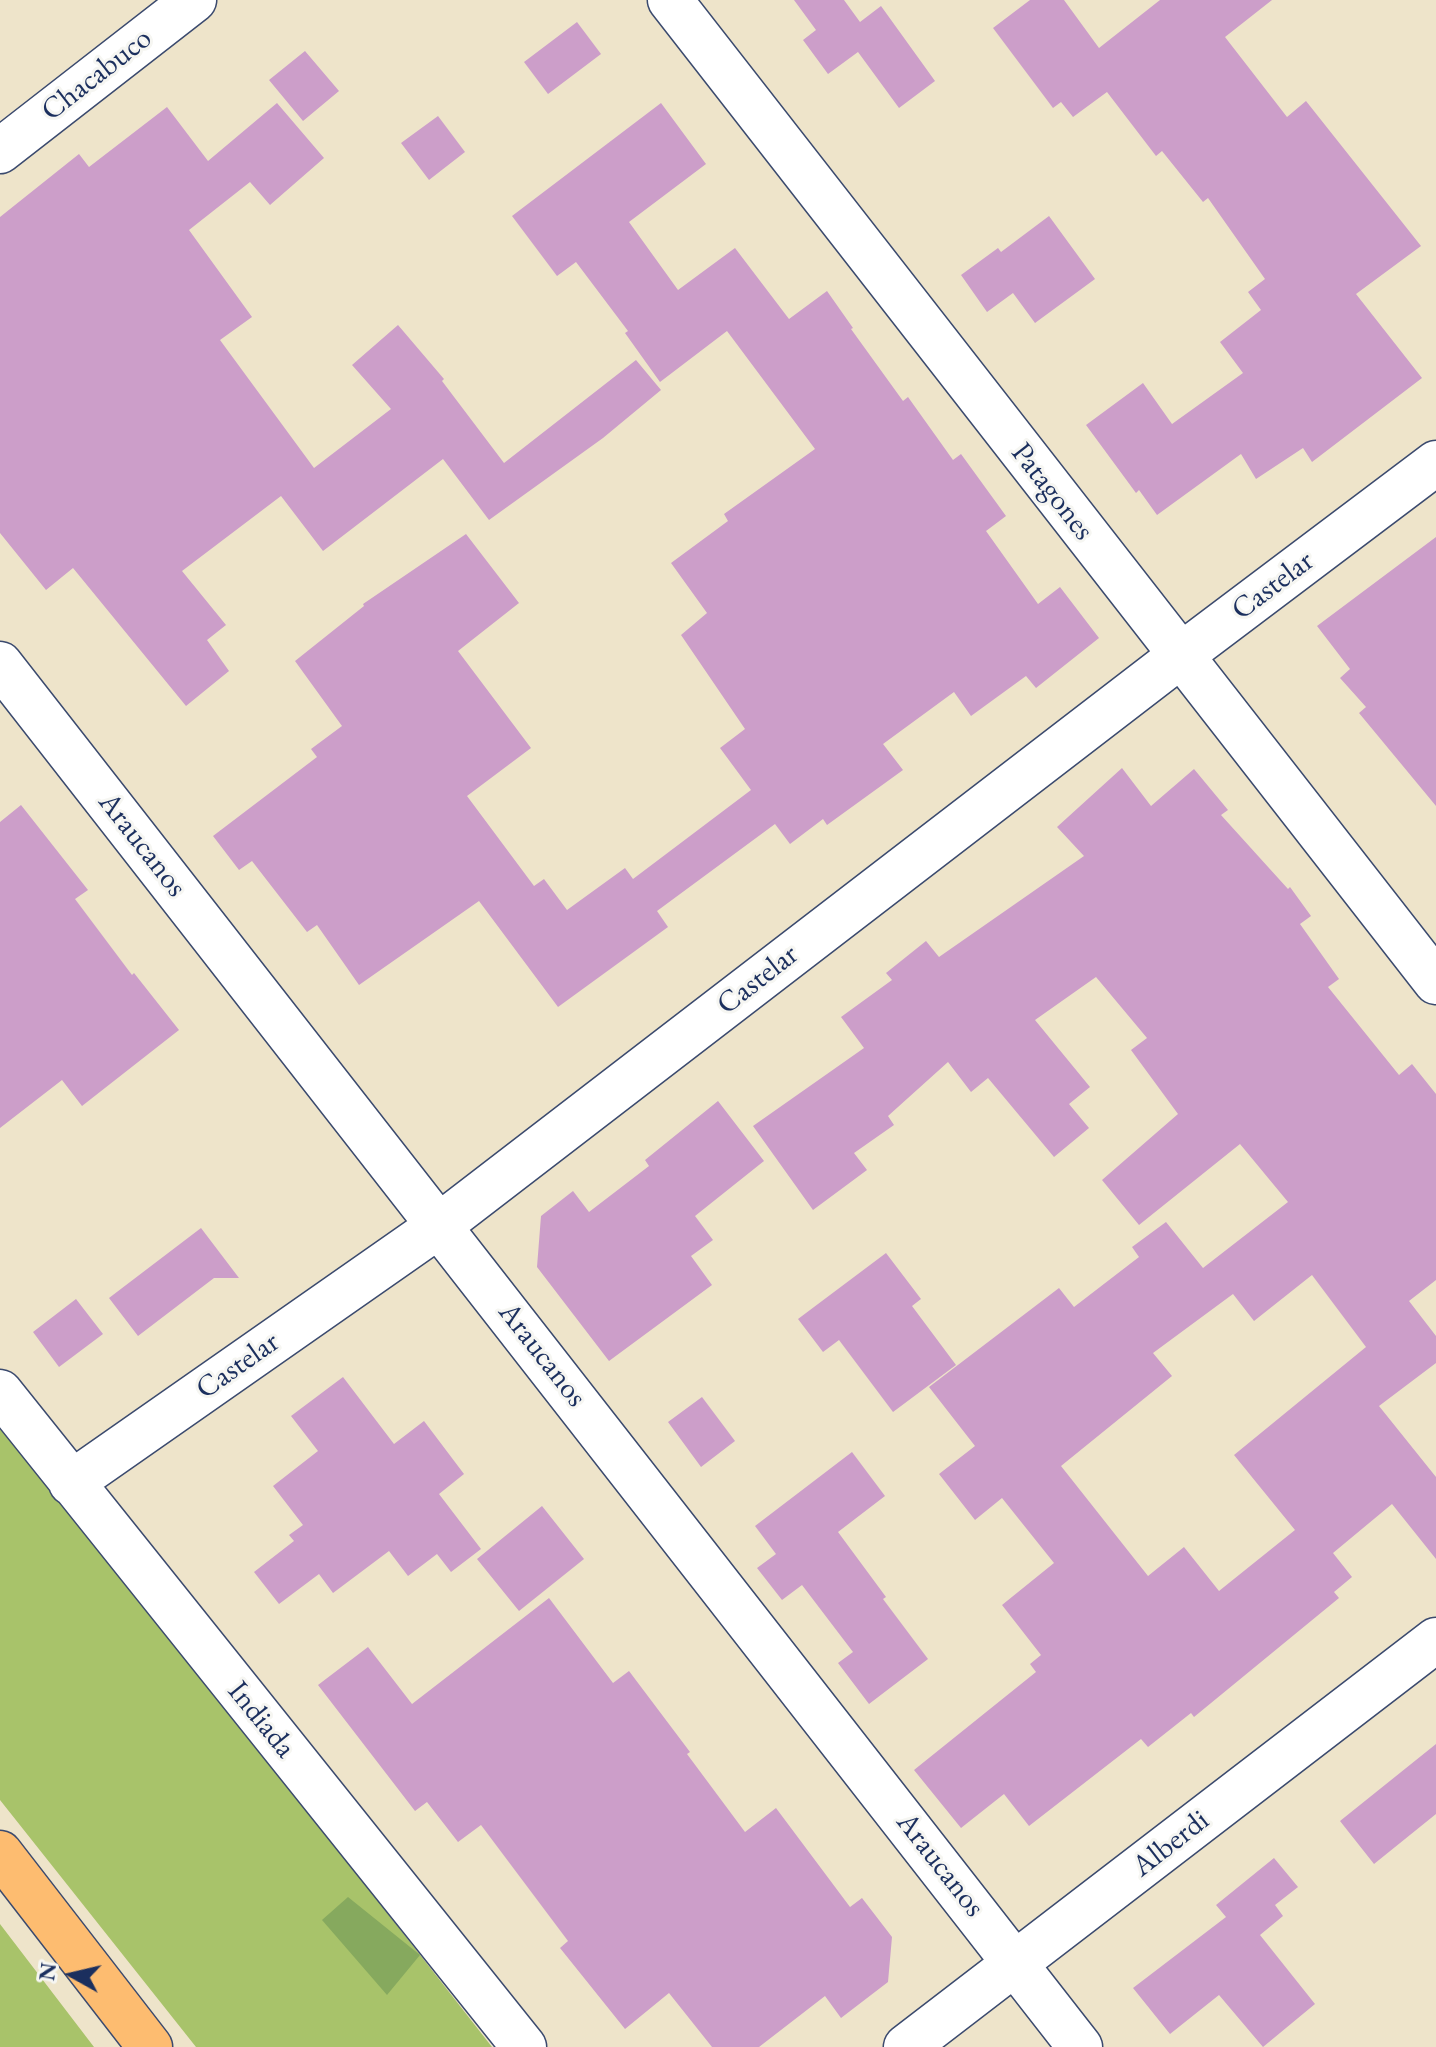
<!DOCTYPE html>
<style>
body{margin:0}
#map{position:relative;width:1436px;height:2047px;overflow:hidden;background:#eee4ca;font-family:"EB Garamond",serif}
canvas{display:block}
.north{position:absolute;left:32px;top:1935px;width:80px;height:80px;-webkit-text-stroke:6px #f6f6f2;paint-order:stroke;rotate:278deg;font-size:22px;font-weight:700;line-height:32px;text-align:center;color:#1b2f5e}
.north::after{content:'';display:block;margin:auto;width:28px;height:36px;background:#1b2f5e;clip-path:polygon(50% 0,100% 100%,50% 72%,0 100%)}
</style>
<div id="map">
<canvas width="1436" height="2047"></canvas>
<div class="north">N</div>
</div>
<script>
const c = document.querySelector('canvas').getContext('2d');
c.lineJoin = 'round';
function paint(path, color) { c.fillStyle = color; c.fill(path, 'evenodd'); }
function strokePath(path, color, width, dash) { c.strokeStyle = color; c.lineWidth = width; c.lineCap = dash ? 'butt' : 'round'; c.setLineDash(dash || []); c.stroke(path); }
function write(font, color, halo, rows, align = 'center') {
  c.font = font + ' "EB Garamond",serif'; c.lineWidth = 6; c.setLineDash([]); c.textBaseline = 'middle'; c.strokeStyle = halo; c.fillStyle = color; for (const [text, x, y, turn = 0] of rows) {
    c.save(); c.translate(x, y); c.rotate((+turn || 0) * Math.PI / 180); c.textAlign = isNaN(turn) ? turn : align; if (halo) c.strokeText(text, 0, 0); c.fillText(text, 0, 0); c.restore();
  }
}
paint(new Path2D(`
 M0,1417L492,2047H196L0,1800Z
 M0,1924L94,2047H0Z`), '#a8c36a');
paint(new Path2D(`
 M348,1897L420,1955L387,1995L322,1920Z`), '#86a95e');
paint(new Path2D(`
 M794,0H844L860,22L881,6L935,81L899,108L858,52L828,74L803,40L816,30Z
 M1030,0H1064L1099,48L1160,0H1272L1225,37L1287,117L1306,101L1421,246L1356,294L1422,378L1312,462L1303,448L1256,479L1241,454L1157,515L1139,490L1136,493L1086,425L1143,383L1172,424L1243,373L1220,342L1261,310L1248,292L1265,279L1208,198L1203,202L1162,151L1156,156L1107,92L1073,117L1061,102L1053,108L993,28Z
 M577,22L601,54L548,94L524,62Z
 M305,51L339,91L303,121L269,80Z
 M277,103L324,158L270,205L250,182L189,230L252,317L220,340L314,468L391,409L352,365L398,325L444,379L442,381L504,463L636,360L661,390L603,438L489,520L443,459L323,551L281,496L182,571L226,625L207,640L229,671L186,706L73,568L46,590L0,533V217L79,154L89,167L167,107L208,161Z
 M661,103L706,164L629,222L678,290L735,248L789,319L827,291L853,328L851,329L903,401L908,397L953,460L961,454L1006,516L986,531L1038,604L1060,587L1099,638L1036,688L1026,676L971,716L954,692L883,744L903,770L827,825L823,819L790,844L775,824L657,911L668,927L558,1007L479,901L359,985L317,925L307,932L252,861L239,870L213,836L317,757L311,749L342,726L295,661L364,606L363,604L466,534L519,603L458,651L531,748L467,796L534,886L544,879L567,910L625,868L633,879L751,790L720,748L745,729L681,635L707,613L671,563L728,521L724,514L815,449L727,331L660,382L625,333L628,331L576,262L557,276L512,216Z
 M438,116L465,152L429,180L401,143Z
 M1049,216L1095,279L1035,323L1013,293L987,312L961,275L998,248L1001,252Z
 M1436,537V806L1359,713L1366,707L1340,678L1350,669L1317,626Z
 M1122,768L1151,806L1194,769L1228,810L1221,815L1288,889L1290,887L1311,916L1300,924L1339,979L1328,987L1399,1075L1412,1064L1436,1094V1280L1409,1301L1436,1336V1363L1379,1406L1436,1477V1559L1392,1504L1333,1553L1352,1577L1334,1592L1339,1598L1194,1717L1191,1713L1148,1747L1141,1739L1029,1826L1004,1794L961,1828L914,1770L1036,1672L1030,1664L1041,1655L1002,1605L1054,1563L1002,1498L975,1520L939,1474L975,1446L929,1387L1059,1288L1074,1307L1139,1257L1132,1247L1166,1222L1203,1268L1288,1202L1240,1144L1139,1225L1102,1180L1178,1114L1131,1050L1147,1038L1096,977L1035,1020L1090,1087L1069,1104L1089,1128L1054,1157L988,1078L971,1092L948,1062L888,1116L894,1125L854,1153L867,1170L813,1210L753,1126L864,1048L841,1017L892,980L886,973L926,941L939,957L1084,856L1057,827ZM1312,1275L1366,1347L1234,1455L1295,1530L1219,1591L1184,1547L1148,1576L1061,1466L1172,1376L1153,1353L1233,1294L1254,1321Z
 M21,805L88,890L75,899L132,975L134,973L179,1030L82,1106L62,1080L0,1128V822Z
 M718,1101L764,1161L695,1216L713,1240L691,1256L712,1285L609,1361L537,1267L541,1216L573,1191L589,1212L649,1166L645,1160Z
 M201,1228L239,1278H214L138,1336L109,1298Z
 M886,1253L921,1299L912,1306L956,1365L893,1412L839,1340L823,1352L798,1319Z
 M76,1299L103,1334L59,1367L33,1332Z
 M343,1377L394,1444L424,1421L464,1474L439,1494L481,1549L451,1572L437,1554L408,1576L389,1551L333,1593L319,1574L279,1604L254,1572L294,1541L289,1535L303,1525L273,1486L318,1451L291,1416Z
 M702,1397L735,1441L701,1467L668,1422Z
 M852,1452L885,1496L838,1532L886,1597L883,1599L928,1659L869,1704L838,1663L853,1652L802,1585L782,1600L757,1568L776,1554L755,1526Z
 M542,1506L584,1559L519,1611L477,1559Z
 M549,1598L613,1683L629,1671L690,1752L687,1754L745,1832L776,1808L850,1907L862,1898L892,1937L888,1982L841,2018L825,1996L759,2047H712L669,1993L625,2029L560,1948L568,1941L481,1825L458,1842L427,1802L415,1811L318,1685L368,1647L412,1704Z
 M1436,1744V1814L1374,1864L1340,1821Z
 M1274,1858L1298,1887L1275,1905L1283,1916L1260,1935L1315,2004L1263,2047L1219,1995L1170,2034L1133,1988L1226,1917L1216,1905Z`), '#cc9ec9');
const minor = new Path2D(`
 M670,0L1436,982
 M0,151L194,0
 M0,664L1080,2047
 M0,1392L524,2047
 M71,1483L440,1225L1180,656L1436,463
 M906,2047L1436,1640`);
const primary = new Path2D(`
 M0,1853L150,2047`);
strokePath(minor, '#3b4a6e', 47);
strokePath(primary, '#3b4a6e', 47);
strokePath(minor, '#fff', 44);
strokePath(primary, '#fdbc70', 44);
write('30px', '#1b2f5e', '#f6f6f2', [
 ["Chacabuco",97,75,-38],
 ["Patagones",1052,492,52],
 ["Castelar",1273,586,-37],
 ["Araucanos",142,845,52],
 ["Castelar",758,980,-38],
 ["Araucanos",542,1355,52],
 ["Castelar",238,1366,-35],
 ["Indiada",261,1720,51],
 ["Alberdi",1171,1844,-38],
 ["Araucanos",940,1865,52]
]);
</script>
